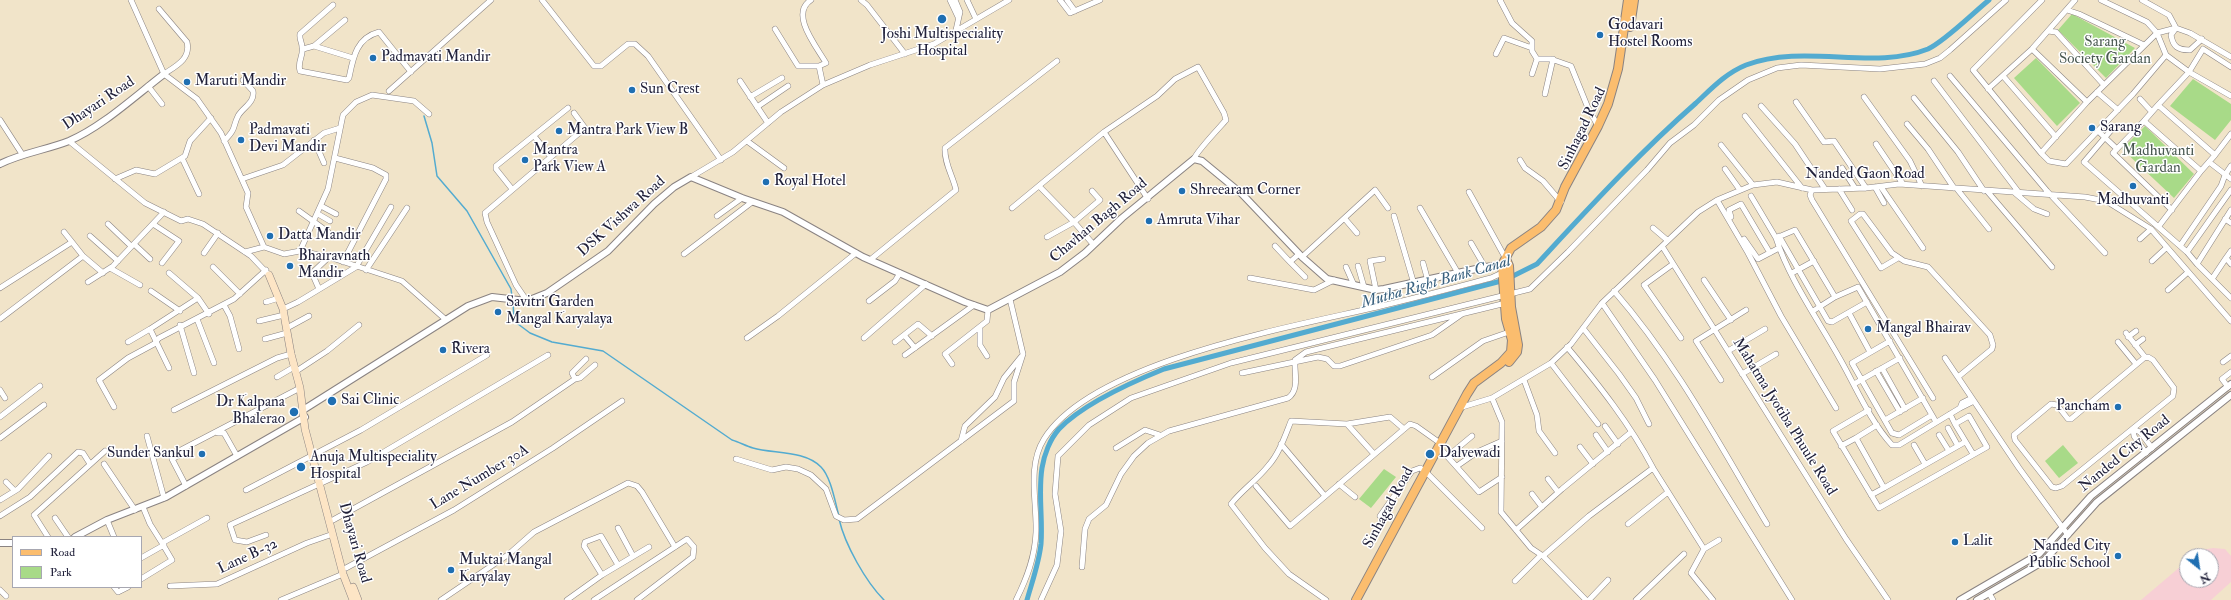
<!DOCTYPE html>
<style>
body{margin:0}
#map{position:relative;width:2231px;height:600px;overflow:hidden;background:#f1e4c9;font-family:"IM FELL Double Pica",serif}
canvas{display:block}
.legend{position:absolute;left:12px;top:536px;width:130px;height:52px;box-sizing:border-box;background:#fff;border:1px solid #a7a7b1;margin:0;padding:5px 7px;list-style:none;font-size:12px;color:#22223b}
.legend li{display:flex;align-items:center;gap:8px;height:20px}
.legend b{width:20px;border:1px solid #a7a7b1}
.north{position:absolute;left:2179px;top:548px;width:40px;height:40px;box-sizing:border-box;background:#fff;border:1px solid #a7a7b1;border-radius:50%;rotate:150deg;font-size:11px;font-weight:700;line-height:16px;text-align:center;color:#22223b}
.north::after{content:'';display:block;margin:auto;width:14px;height:18px;background:#1f6fb2;clip-path:polygon(50% 0,100% 100%,50% 72%,0 100%)}
</style>
<div id="map">
<canvas width="2231" height="600"></canvas>
<ul class="legend">
<li><b style="height:5px;background:#fbbd6e"></b>Road</li>
<li><b style="height:11px;background:#a8da88"></b>Park</li>
</ul>
<div class="north">N</div>
</div>
<script>
const ctx = document.querySelector('canvas').getContext('2d');
ctx.lineJoin = 'round';
function fillPath(path, color) {
  ctx.fillStyle = color;
  ctx.fill(path, 'evenodd');
}
function trace(path, color, width, dash) {
  ctx.strokeStyle = color;
  ctx.lineWidth = width;
  ctx.lineCap = dash ? 'butt' : 'round';
  ctx.setLineDash(dash || []);
  ctx.stroke(path);
}
function label(font, color, halo, rows, align = 'center') {
  ctx.font = font + ' "IM FELL Double Pica",serif';
  ctx.lineWidth = 3;
  ctx.setLineDash([]);
  ctx.textBaseline = 'middle';
  ctx.strokeStyle = halo;
  ctx.fillStyle = color;
  for (const [text, x, y, turn = 0] of rows) {
    ctx.save();
    ctx.translate(x, y);
    ctx.rotate((+turn || 0) * Math.PI / 180);
    ctx.textAlign = isNaN(turn) ? turn : align;
    if (halo) ctx.strokeText(text, 0, 0);
    ctx.fillText(text, 0, 0);
    ctx.restore();
  }
}
fillPath(new Path2D(`
 M 2213,548 L 2225,549 L 2231,556 L 2231,582 L 2211,600 L 2141,600 L 2187,561 L 2187,580 L 2211,580 L 2211,556 L 2193,556 L 2201,550 Z`), '#f7cfd5');
fillPath(new Path2D(`
 M 2072,14 L 2135,48 L 2106,78 L 2058,30 Z
 M 2036,58 L 2080,103 L 2057,126 L 2014,78 Z
 M 2193,79 L 2231,104 L 2231,120 L 2215,140 L 2170,106 Z
 M 2145,126 L 2194,174 L 2174,198 L 2122,149 Z
 M 2063,445 L 2078,463 L 2059,478 L 2045,461 Z
 M 1384,469 L 1396,477 L 1371,508 L 1359,499 Z`), '#a8da88');
trace(new Path2D(`
 M 424,116 L 432,143 L 437,176 L 467,211 L 511,289 L 512,297
 M 513,301 L 514,321 L 530,333 L 552,342 L 603,351 L 732,440 C 739,442 746,446 753,448 C 773,454 804,450 821,467 C 831,477 835,502 839,516
 M 839,519 C 845,545 866,582 884,600`), '#53abd0', 1.5);
trace(new Path2D(`
 M 1027,600 C 1032,582 1039,563 1041,544 C 1043,519 1038,493 1042,468 C 1044,455 1050,439 1059,429 C 1083,404 1132,382 1164,369 L 1505,280 L 1537,264 C 1588,209 1639,153 1696,103 C 1711,89 1726,73 1746,65 C 1805,43 1873,71 1928,49 C 1945,41 1973,13 1989,0`), '#53abd0', 5);
const minor = new Path2D(`
 M 131,0 L 164,74 L 197,99 L 221,133 L 248,193 L 246,207 L 264,247 L 284,254 L 300,251 L 329,257 L 402,281 L 445,319
 M 542,0 L 594,66 L 601,66 L 628,44 L 635,44 L 648,56 L 721,160
 M 811,0 C 789,14 817,47 826,63 L 819,66 L 823,85
 M 861,0 L 867,5 L 905,54
 M 950,0 L 958,17
 M 955,0 L 960,12 L 956,30
 M 967,0 L 976,19
 M 1060,0 L 1070,13 L 1100,0
 M 1067,0 L 1075,11
 M 1500,0 L 1512,23 L 1532,41 L 1532,51 L 1537,59 L 1551,59 L 1571,66 L 1588,108 L 1598,126
 M 2101,0 L 2147,22 L 2157,33 L 2166,55 L 2189,72 L 2203,49 L 2231,67
 M 2142,0 L 2169,15 L 2176,28
 M 333,5 L 300,34 C 299,39 302,42 302,47 C 304,56 297,61 300,71 L 347,80 L 349,78 C 353,58 356,38 379,32 L 411,72
 M 159,9 L 187,42 C 191,59 176,66 164,74
 M 2067,10 L 2079,14 L 2144,45
 M 345,20 L 314,46 L 353,58
 M 2176,28 L 2171,35 C 2173,47 2178,50 2190,50 L 2202,39
 M 775,29 L 798,66 L 819,66
 M 2048,31 L 2056,32 L 2104,85
 M 303,49 L 314,46
 M 2032,49 L 2087,102
 M 1496,54 L 1504,38 L 1532,48
 M 2166,55 L 2133,94 L 2066,164 L 2049,161 L 2041,153 L 2087,102 L 2157,33 L 2176,28 L 2190,33 L 2231,57
 M 1532,74 L 1537,59
 M 1950,76 L 2047,191 L 2105,253
 M 2003,76 L 2056,137
 M 740,81 L 768,123
 M 1934,81 L 2020,194
 M 148,86 L 162,104
 M 1988,89 L 2032,49 L 2075,0
 M 389,91 L 491,0
 M 2097,92 L 2118,110
 M 1545,94 L 1553,59
 M 750,97 L 782,78
 M 1864,97 L 1910,161 L 1922,186
 M 1914,98 L 1958,152 L 1984,191
 M 2140,99 L 2152,112
 M 1796,102 L 1824,142 L 1834,141 L 1866,188
 M 2158,105 L 2215,155 L 2201,171 L 2144,121 Z
 M 2158,105 L 2189,72 L 2231,96
 M 1761,106 L 1795,144 L 1825,189
 M 757,107 L 788,86
 M 1745,116 L 1802,188
 M 0,120 L 22,154
 M 2144,121 L 2113,153 L 2172,210
 M 1907,124 L 1928,149 L 1954,188
 M 2113,128 L 2084,162 L 2187,252 L 2197,264
 M 2098,131 L 2117,149
 M 534,136 L 551,157
 M 314,140 L 324,163
 M 69,141 L 145,203 L 181,221 L 188,219 L 203,224 L 251,256 L 269,275
 M 224,141 C 237,128 232,128 238,116 C 243,107 255,103 253,91 L 243,80
 M 747,141 L 784,168
 M 1876,144 L 1903,184
 M 1721,145 L 1753,185
 M 2041,153 L 1973,70 L 2042,0
 M 2215,155 L 2231,134
 M 182,158 L 199,194
 M 335,158 L 373,168 L 386,175 L 386,179 L 343,262
 M 1520,160 L 1525,168 L 1543,181 L 1561,202
 M 2209,162 L 2231,179
 M 1842,168 L 1855,188
 M 1725,169 L 1740,190
 M 691,177 L 733,152 L 781,112 L 823,85 L 870,65 L 934,44 L 1009,0
 M 115,179 L 136,170 L 155,174 L 185,156 L 190,141 L 211,118
 M 242,179 L 283,165 L 324,133 L 340,128
 M 1039,186 L 1074,222 L 1047,237
 M 1875,187 L 1884,203
 M 1881,187 L 1923,248
 M 512,189 L 496,169 L 496,166 L 568,108
 M 1839,189 L 1852,210
 M 1957,189 L 1989,229
 M 1812,190 L 1810,195 L 1812,200 L 1933,398
 M 1092,191 L 1100,200 L 1074,222 L 1093,244
 M 1987,191 L 2052,267
 M 1469,192 L 1506,259
 M 2015,193 L 2034,209 L 2047,214
 M 1751,196 L 1776,238
 M 1148,199 L 1104,132 L 1157,96 L 1175,79 L 1198,67 L 1224,113 L 1226,120 C 1220,127 1195,153 1194,159
 M 1717,200 L 1748,253 L 1781,316 L 1836,408
 M 321,206 L 336,214
 M 1012,208 L 1104,132
 M 1420,208 L 1458,273
 M 2231,210 L 2197,264 L 2231,298
 M 299,211 L 328,232
 M 318,214 L 330,221
 M 717,216 L 742,198
 M 1394,216 L 1414,284
 M 1731,217 L 1729,210 L 1741,204 L 1770,253
 M 1345,219 L 1357,233
 M 2225,219 L 2231,223
 M 108,224 L 131,246
 M 153,224 L 179,241 L 162,263
 M 2159,226 L 2201,171
 M 1653,228 L 1667,240
 M 64,232 L 72,242
 M 90,236 L 118,261
 M 1779,236 L 1828,321 L 1832,322 L 1867,302
 M 1744,239 L 1758,259 L 1779,248
 M 2140,239 L 2151,229
 M 1471,243 L 1485,267
 M 134,244 L 150,259
 M 1275,246 L 1290,262 L 1299,254
 M 1662,246 L 1846,539 L 1888,600
 M 2180,246 L 2221,186 L 2225,175 L 2231,166
 M 300,251 L 328,189 L 343,115 L 356,102 L 372,95 L 414,101 L 429,114
 M 2231,251 L 2226,258 L 2231,264
 M 245,252 L 264,247
 M 2187,252 L 2231,190
 M 204,253 L 218,233
 M 684,254 L 752,202
 M 83,256 L 103,273
 M 1302,257 L 1375,190 L 1388,208
 M 1898,258 L 1881,268 L 1851,221 L 1860,214 L 1863,214 L 1892,253 L 1904,261 L 1928,267 L 1990,335 L 1993,345 L 1992,349 L 1958,377
 M 870,260 L 956,190 C 953,176 944,163 945,148 L 1057,61
 M 2152,261 L 2166,248
 M 1290,262 L 1305,277
 M 1423,263 L 1428,281
 M 1673,264 L 1644,285 L 1681,338
 M 1358,266 L 1364,287
 M 213,267 L 240,294
 M 1346,267 L 1354,285
 M 110,268 L 140,285
 M 366,270 L 407,208
 M 1792,273 L 1814,261
 M 1250,278 L 1314,290 L 1334,280
 M 2212,279 L 2226,258
 M 1704,280 L 1731,320
 M 88,282 L 113,266 L 164,212
 M 0,288 L 72,242 L 83,256 L 0,319
 M 319,289 L 312,273 L 329,257
 M 1376,290 L 1370,261 L 1383,259
 M 2168,290 L 2187,273
 M 151,291 L 180,311
 M 1614,291 C 1676,362 1719,444 1767,524
 M 198,298 L 209,314
 M 527,301 L 516,285 L 487,222 L 485,213 L 585,128 L 574,113
 M 869,301 L 895,281 L 900,273
 M 266,302 L 279,298
 M 1602,303 L 1655,380 L 1792,600
 M 224,305 L 230,316 L 239,349
 M 283,309 L 298,302 L 356,267 L 391,207
 M 1813,311 L 1835,297
 M 1849,313 L 1870,352
 M 197,319 L 214,363
 M 259,321 L 284,315
 M 180,325 L 194,373
 M 287,328 L 309,316
 M 1583,328 L 1619,374 L 1636,398 L 1649,424
 M 980,329 L 980,345 L 987,356
 M 2126,333 L 2145,357
 M 904,335 L 915,348
 M 2128,337 L 2136,331
 M 747,338 L 778,316 L 856,253
 M 864,338 L 926,284
 M 265,339 L 287,333
 M 1890,341 L 1852,363 L 1892,433 L 1899,435 L 1932,415
 M 128,342 L 150,329
 M 895,342 L 918,324 L 932,336
 M 2118,342 L 2136,364
 M 2135,345 L 2143,339
 M 1728,351 L 1765,329
 M 905,355 L 974,305
 M 2148,357 L 2153,360 L 2174,388 L 2173,396 L 2062,486 L 2056,488 L 2052,487 L 2015,440 L 2014,435 L 2051,404 L 2057,405 L 2068,419 L 2071,419 L 2144,358 Z
 M 1945,358 L 2019,468 L 2068,535
 M 2223,362 L 2231,356
 M 1551,363 L 1598,424
 M 952,364 L 945,354 L 987,321 L 988,310
 M 169,368 L 150,329 L 198,298 L 169,273
 M 1882,368 L 1905,409
 M 1876,371 L 1900,412
 M 295,372 L 327,351 L 359,325
 M 1242,373 L 1318,357 L 1327,359 L 1334,366 L 1340,366 L 1432,335 L 1462,314
 M 1742,374 L 1776,354
 M 277,377 L 294,367
 M 1432,377 L 1483,341 L 1512,331
 M 575,379 L 572,373 L 586,359
 M 1524,380 L 1537,415 L 1539,431 L 1555,453
 M 1721,380 L 1696,341 L 1746,310
 M 1854,384 L 1900,358
 M 2228,387 L 2222,379 L 2231,372
 M 0,390 L 5,398
 M 1492,398 L 1502,422 L 1501,512 L 1531,548 L 1543,556 L 1586,600
 M 1972,398 L 1962,403 L 1960,408 L 1974,401
 M 114,407 L 99,380 L 128,358 L 154,344 L 159,338 L 234,299 L 266,270
 M 1459,408 L 1492,398 L 1551,363 L 1571,344 L 1602,303 L 1698,212 L 1717,200 L 1753,185 L 1777,182 L 1812,190 L 1866,188 L 1899,184 L 2085,197 L 2106,201 L 2151,229 L 2231,321
 M 174,410 L 277,358 L 291,354
 M 1869,410 L 1833,431 L 1879,508 L 1987,447 L 1969,416 L 1955,424 L 1950,414
 M 0,417 L 40,386
 M 1885,420 L 1923,398
 M 1936,422 L 1858,287 L 1835,297 L 1795,230 L 1776,238 C 1789,279 1819,321 1840,359 C 1856,387 1870,421 1892,445 L 1899,445 L 1960,408
 M 1347,424 L 1390,417 L 1404,429
 M 1955,424 L 1973,454
 M 1877,425 L 1856,438 L 1884,488 L 1965,442
 M 1605,426 L 1618,444
 M 1948,428 L 1958,446
 M 218,433 L 224,433 L 237,456
 M 1596,435 L 1608,452
 M 1939,435 L 1949,451
 M 147,436 L 164,498
 M 0,438 L 44,405
 M 961,441 L 965,426 L 995,397 L 1004,378 L 1021,357
 M 1281,444 L 1325,496
 M 1914,445 L 1925,464
 M 1438,446 L 1479,492 L 1502,477
 M 1841,446 L 1856,438
 M 1580,447 L 1593,464
 M 1116,448 L 1145,430 L 1160,435
 M 181,450 L 300,388
 M 2146,453 L 2134,436 L 2133,429 L 2140,432 L 2152,448
 M 1448,456 L 1472,436
 M 736,459 L 772,470 L 786,467 L 798,469 L 811,475 L 826,489 L 836,516 L 844,520 L 857,519 L 1014,401 L 1014,382 L 1023,354 L 1010,299
 M 104,464 L 135,510
 M 1457,466 L 1477,452 L 1502,441
 M 1653,468 L 1704,549 L 1719,540
 M 1548,479 L 1558,492
 M 6,482 L 15,491
 M 1339,484 L 1355,497
 M 186,486 L 172,459 L 187,451
 M 1256,486 L 1290,526 L 1410,424 L 1416,426 L 1440,443
 M 246,490 L 361,430 L 487,355
 M 1532,494 L 1542,507
 M 1871,495 L 1884,488
 M 0,500 L 18,489 L 49,456
 M 143,507 L 150,524 L 162,543 L 207,518
 M 0,516 L 30,497 L 78,452 L 83,453 L 90,464
 M 1380,516 L 1412,471 L 1420,468 L 1425,471 L 1482,528
 M 55,518 L 68,537
 M 107,520 L 114,537
 M 333,520 L 512,422 L 575,379 L 580,378 L 595,365
 M 1628,524 L 1668,492
 M 618,528 L 633,556
 M 1516,530 L 1562,489 L 1630,433
 M 266,535 L 247,542 L 235,540 L 230,525 L 367,462 L 548,355
 M 48,537 L 34,515 L 105,451
 M 1704,549 L 1691,573 L 1713,600
 M 1543,556 L 1589,516 L 1653,468 C 1630,424 1599,385 1567,347
 M 141,558 L 164,545
 M 1082,567 L 1085,529 L 1089,519 L 1106,505 L 1121,474 L 1134,456 L 1148,443 L 1169,431 L 1288,398 C 1300,390 1294,372 1295,360 L 1306,352 L 1506,303
 M 346,568 L 454,510 L 553,448 L 622,401
 M 602,575 L 584,546 L 585,542 L 601,536 L 618,565
 M 141,579 L 172,560 L 162,543
 M 1515,581 L 1541,555
 M 170,586 L 217,584 L 307,543 L 333,534
 M 114,587 L 118,592 L 128,587
 M 0,590 L 6,596
 M 1989,593 L 1993,600
 M 281,600 L 343,574
 M 441,600 L 509,554 L 534,532 L 628,483 L 637,486 L 642,492 L 675,547
 M 567,600 L 602,575 L 649,547
 M 594,600 L 687,539 L 694,547 L 693,557 L 637,600
 M 1016,600 C 1027,578 1035,557 1036,532 C 1037,502 1027,466 1044,439 C 1092,362 1291,327 1377,307 C 1416,298 1453,288 1491,278 L 1504,272
 M 1041,600 L 1057,565 L 1061,531 L 1055,494 L 1058,456 L 1089,425 L 1131,398 L 1231,363 L 1530,289 L 1568,252 L 1647,170 L 1670,143 L 1694,125 L 1719,100 L 1748,80 L 1777,68 L 1801,65 L 1880,69 L 1925,64 L 1940,58 L 1950,50 L 2006,0
 M 1326,600 L 1289,574 L 1265,548 L 1231,504 C 1242,490 1257,480 1268,466 C 1279,454 1285,436 1291,421 L 1347,424 L 1374,454
 M 1589,600 L 1608,580
 M 1636,600 L 1684,554`);
const tertiary = new Path2D(`
 M 0,164 C 22,153 46,150 69,141 C 102,127 135,96 164,74
 M 303,410 L 468,306 L 492,297 L 527,301 L 547,293 L 608,251 L 654,204 L 674,187 L 691,177 L 742,198 L 783,212 L 863,257 L 965,302 L 988,310 L 1060,272 L 1085,253 L 1122,218 L 1194,159 L 1202,161 L 1242,194 L 1302,257 L 1327,279 L 1376,290 L 1384,289 L 1485,267 L 1502,265
 M 75,537 L 107,520 L 166,497 L 305,417
 M 0,543 L 13,543
 M 1960,600 L 2039,554 L 2091,496 L 2231,384
 M 1977,600 L 2044,561 L 2097,502 L 2231,395`);
const secondary = new Path2D(`
 M 269,275 L 283,309 L 291,354 L 300,388 L 305,429 L 343,574 L 353,600
 M 353,587 L 358,600`);
const primary = new Path2D(`
 M 1630,27 L 1634,0
 M 1506,259 L 1509,266 L 1511,307 L 1518,345 L 1517,352 L 1509,362
 M 1356,600 L 1467,394 L 1474,383 L 1501,363 L 1511,352 L 1512,340 L 1506,319 L 1502,265 L 1511,248 L 1541,227 L 1556,210 L 1565,187 L 1598,126 L 1608,104 L 1618,69 L 1628,0`);
trace(minor, '#8a8382', 6);
trace(tertiary, '#8a8382', 8);
trace(secondary, '#8a8382', 8);
trace(primary, '#8a8382', 10);
trace(minor, '#fff', 5);
trace(tertiary, '#fff', 6);
trace(secondary, '#fde5c5', 7);
trace(primary, '#fbbd6e', 8);
for (const [x, y, r, color] of [
 [942,19,5,"#1f6fb2"],
 [1600,35,4,"#1f6fb2"],
 [373,58,4,"#1f6fb2"],
 [187,82,4,"#1f6fb2"],
 [632,90,4,"#1f6fb2"],
 [2092,128,4,"#1f6fb2"],
 [559,131,4,"#1f6fb2"],
 [241,140,4,"#1f6fb2"],
 [525,160,4,"#1f6fb2"],
 [766,182,4,"#1f6fb2"],
 [2133,186,4,"#1f6fb2"],
 [1182,191,4,"#1f6fb2"],
 [1149,221,4,"#1f6fb2"],
 [270,236,4,"#1f6fb2"],
 [290,266,4,"#1f6fb2"],
 [498,312,4,"#1f6fb2"],
 [1868,329,4,"#1f6fb2"],
 [443,350,4,"#1f6fb2"],
 [332,401,5,"#1f6fb2"],
 [2118,407,4,"#1f6fb2"],
 [294,412,5,"#1f6fb2"],
 [202,454,4,"#1f6fb2"],
 [1430,454,5,"#1f6fb2"],
 [301,467,5,"#1f6fb2"],
 [1955,542,4,"#1f6fb2"],
 [2118,556,4,"#1f6fb2"],
 [451,570,4,"#1f6fb2"]
]) {
  const dot = new Path2D();
  dot.arc(x, y, r, 0, 2 * Math.PI);
  ctx.fillStyle = color;
  ctx.fill(dot);
  trace(dot, '#fff', 1.5);
}
label('15px', '#22223b', '#fff', [
 ["Godavari",1608,26],
 ["Hostel Rooms",1608,43],
 ["Joshi Multispeciality",942,35,"center"],
 ["Hospital",942,52,"center"],
 ["Padmavati Mandir",381,58],
 ["Maruti Mandir",195,82],
 ["Sun Crest",640,90],
 ["Sarang",2100,128],
 ["Padmavati",249,131],
 ["Devi Mandir",249,148],
 ["Mantra Park View B",567,131],
 ["Mantra",533,151],
 ["Park View A",533,168],
 ["Royal Hotel",774,182],
 ["Shreearam Corner",1190,191],
 ["Madhuvanti",2133,201,"center"],
 ["Amruta Vihar",1157,221],
 ["Datta Mandir",278,236],
 ["Bhairavnath",298,257],
 ["Mandir",298,274],
 ["Savitri Garden",506,303],
 ["Mangal Karyalaya",506,320],
 ["Mangal Bhairav",1876,329],
 ["Rivera",451,350],
 ["Sai Clinic",341,401],
 ["Dr Kalpana",285,403,"right"],
 ["Bhalerao",285,420,"right"],
 ["Pancham",2110,407,"right"],
 ["Sunder Sankul",194,454,"right"],
 ["Dalvewadi",1439,454],
 ["Anuja Multispeciality",310,458],
 ["Hospital",310,475],
 ["Lalit",1963,542],
 ["Nanded City",2110,547,"right"],
 ["Public School",2110,564,"right"],
 ["Muktai Mangal",459,561],
 ["Karyalay",459,578]
], 'left');
label('15px', '#4a5952', '#fff', [
 ["Sarang",2105,43],
 ["Society Gardan",2105,60],
 ["Madhuvanti",2158,152],
 ["Gardan",2158,169]
]);
label('15px', '#22223b', '#fff', [
 ["Dhayari Road",99,104,-34],
 ["Sinhagad Road",1583,129,-64],
 ["Nanded Gaon Road",1865,175],
 ["DSK Vishwa Road",622,217,-42],
 ["Chavhan Bagh Road",1099,221,-40],
 ["Mahatma Jyotiba Phuule Road",1784,417,58],
 ["Nanded City Road",2125,454,-39],
 ["Lane Number 30A",480,478,-31],
 ["Sinhagad Road",1389,508,-62],
 ["Dhayari Road",354,543,74],
 ["Lane B-32",248,557,-25]
]);
label('italic 16px', '#38607e', '#fff', [
 ["Mutha Right Bank Canal",1436,283,-16]
]);
</script>
